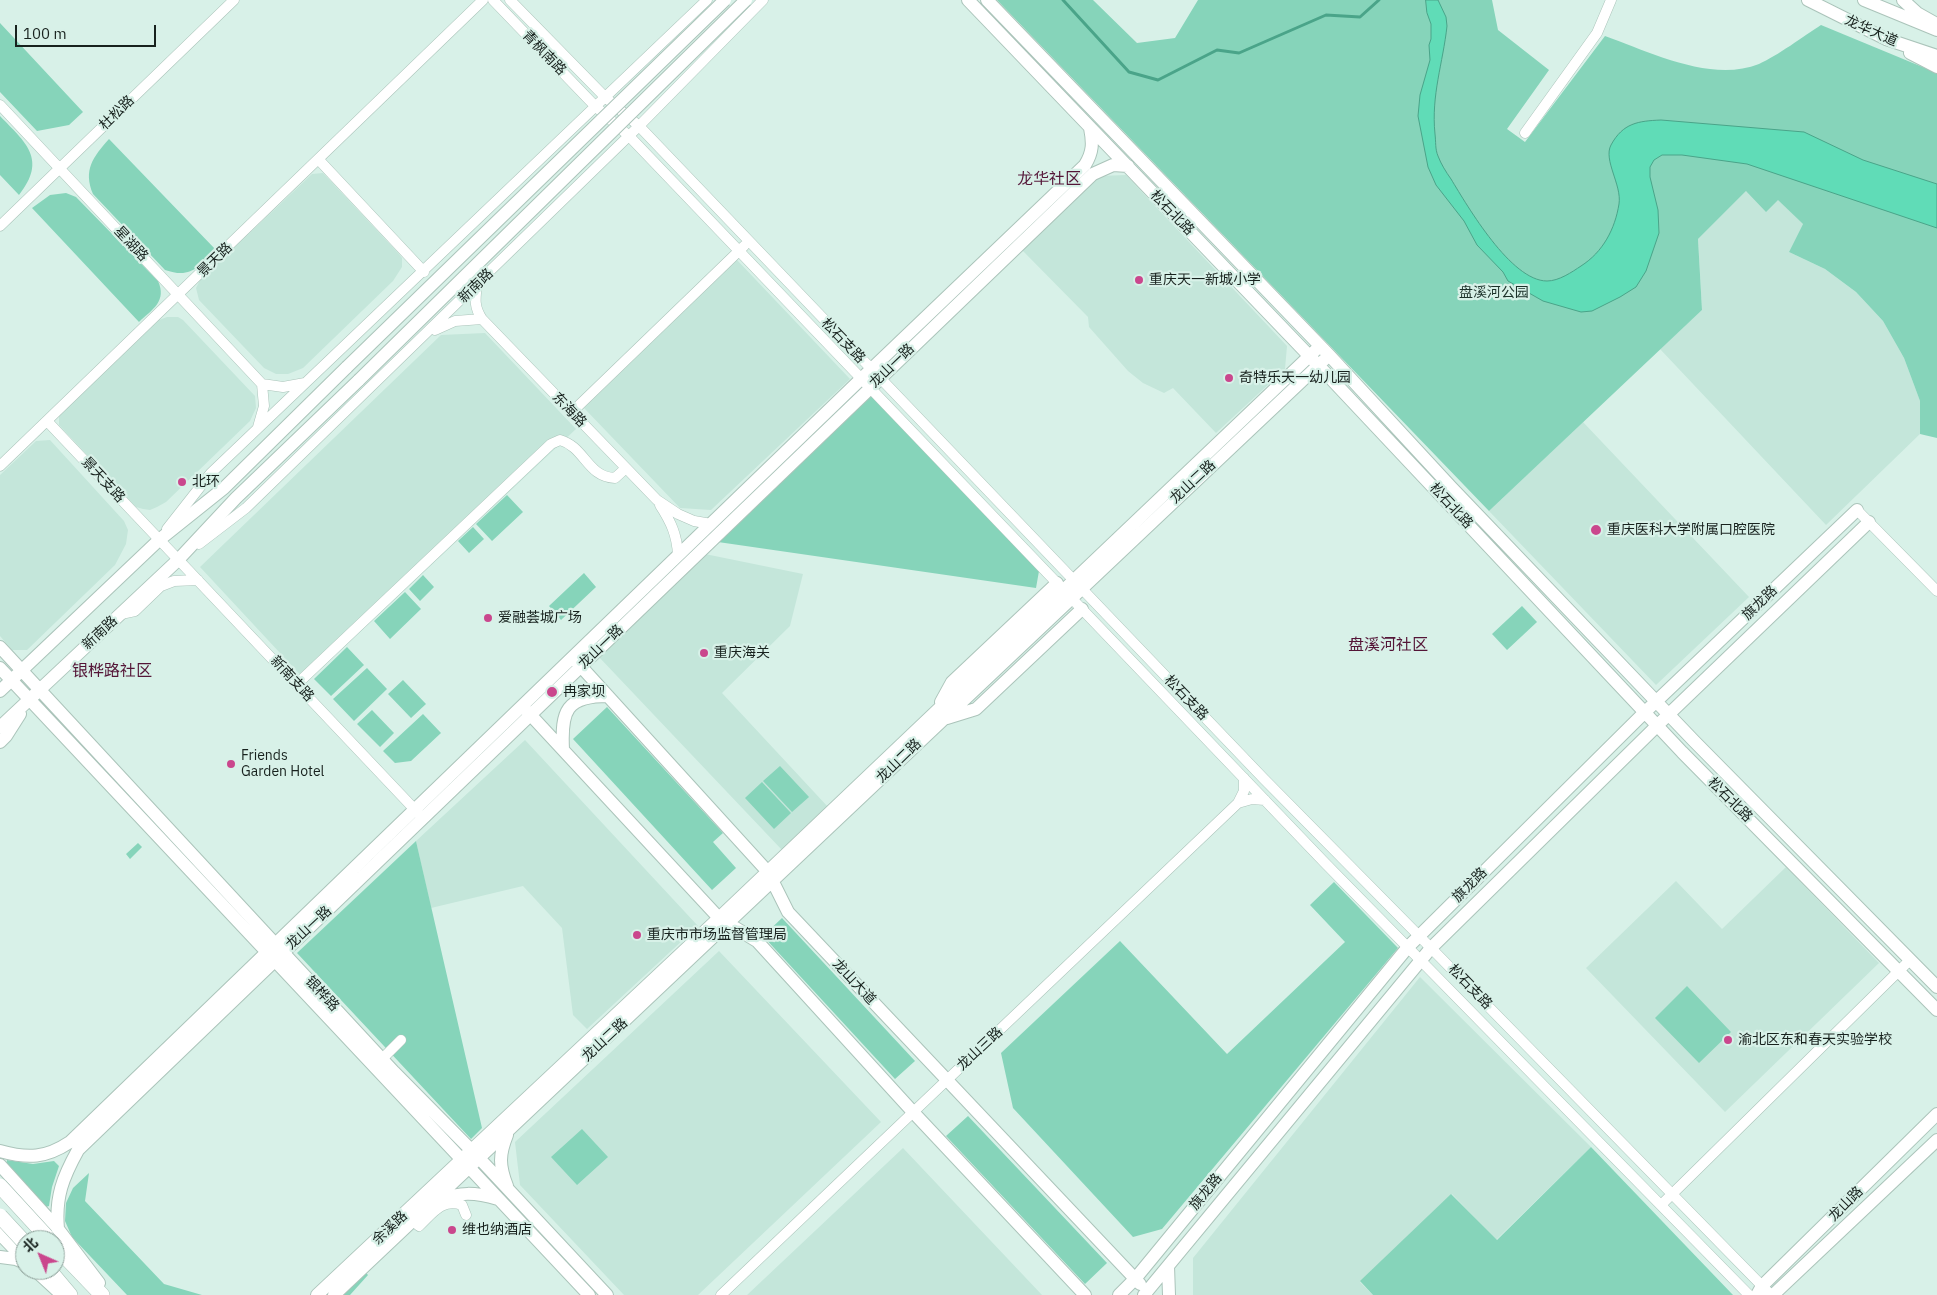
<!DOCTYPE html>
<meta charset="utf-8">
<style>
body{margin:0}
#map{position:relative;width:1937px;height:1295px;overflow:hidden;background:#d8f1e8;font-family:"IBM Plex Sans","Noto Sans SC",sans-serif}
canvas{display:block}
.north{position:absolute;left:15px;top:1230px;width:50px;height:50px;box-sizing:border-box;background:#d8f1e8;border:1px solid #8b9e97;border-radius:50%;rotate:316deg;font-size:14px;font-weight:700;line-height:20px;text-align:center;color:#18221e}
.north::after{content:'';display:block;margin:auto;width:18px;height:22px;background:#ca478d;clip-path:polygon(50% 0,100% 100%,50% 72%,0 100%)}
.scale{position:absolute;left:15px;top:25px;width:141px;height:22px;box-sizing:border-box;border:2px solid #18221e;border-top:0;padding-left:6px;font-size:15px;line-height:18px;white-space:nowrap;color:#18221e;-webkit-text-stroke:4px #d8f1e8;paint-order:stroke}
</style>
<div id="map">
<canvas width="1937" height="1295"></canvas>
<div class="north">北</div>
<div class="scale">100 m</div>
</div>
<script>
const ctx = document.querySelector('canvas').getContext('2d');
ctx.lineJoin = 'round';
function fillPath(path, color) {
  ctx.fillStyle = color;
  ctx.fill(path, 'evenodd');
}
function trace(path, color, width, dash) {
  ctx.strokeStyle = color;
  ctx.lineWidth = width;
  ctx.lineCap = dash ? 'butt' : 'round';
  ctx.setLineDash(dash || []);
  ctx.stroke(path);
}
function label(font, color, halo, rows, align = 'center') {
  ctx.font = font + ' "IBM Plex Sans","Noto Sans SC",sans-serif';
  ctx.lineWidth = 4.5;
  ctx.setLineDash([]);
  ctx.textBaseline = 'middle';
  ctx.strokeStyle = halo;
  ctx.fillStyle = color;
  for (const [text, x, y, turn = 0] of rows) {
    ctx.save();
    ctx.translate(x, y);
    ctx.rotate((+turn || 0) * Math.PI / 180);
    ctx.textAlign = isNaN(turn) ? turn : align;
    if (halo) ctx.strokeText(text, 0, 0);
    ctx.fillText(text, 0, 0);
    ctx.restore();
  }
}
fillPath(new Path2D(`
 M 323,173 L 399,254 L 402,258 L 402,267 L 393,281 L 303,368 L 288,374 L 276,374 L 264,368 L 199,300 L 196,288 L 200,280 L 312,174 Z
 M 1126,175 L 1287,346 L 1285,369 L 1216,433 L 1173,388 L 1164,393 L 1143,383 L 1128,371 L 1089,327 L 1088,317 L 1022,250 L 1099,176 Z
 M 1746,191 L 1778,199 L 1803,224 L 1789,252 L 1825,269 L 1856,292 L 1883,321 L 1904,358 L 1920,401 L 1920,434 L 1826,525 L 1660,349 L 1702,310 L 1698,239 Z
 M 737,260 L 850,379 L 711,510 L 680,508 L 584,408 Z
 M 167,317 L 178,317 L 183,320 L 255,396 L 256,408 L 250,421 L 166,502 L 157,507 L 150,510 L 143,509 L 136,507 L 59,425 L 59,416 L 159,320 Z
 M 485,333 L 576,429 L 307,682 L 200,567 L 441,335 Z
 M 1583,422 L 1749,597 L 1656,685 L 1489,511 Z
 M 50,440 L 124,521 L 128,530 L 126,544 L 115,565 L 27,650 L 12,650 L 0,636 L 0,475 L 36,441 Z
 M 705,554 L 803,574 L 790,626 L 722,693 L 828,807 L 782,850 L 598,656 Z
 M 525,740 L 698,926 L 587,1029 L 573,1015 L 562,928 L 523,886 L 431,908 L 416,841 Z
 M 1786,867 L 1879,963 L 1725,1112 L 1586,968 L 1676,881 L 1722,929 Z
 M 719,951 L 881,1122 L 698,1295 L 624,1295 L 520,1185 L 515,1142 Z
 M 1420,977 L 1591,1147 L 1496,1240 L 1452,1194 L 1360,1282 L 1373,1295 L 1193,1295 L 1193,1258 Z
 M 903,1148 L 1042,1295 L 747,1295 Z`), '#c4e6da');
fillPath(new Path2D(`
 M 997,0 L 1093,0 L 1137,43 L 1175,38 L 1198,0 L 1492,0 L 1498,30 L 1549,70 L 1507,129 L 1525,142 L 1605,36 C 1650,52 1711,83 1759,64 C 1777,56 1804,36 1821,25 L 1937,73 L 1937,438 L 1920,434 L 1920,401 L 1904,358 L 1883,321 L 1856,292 L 1825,269 L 1789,252 L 1803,224 L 1778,200 L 1766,212 L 1746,191 L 1698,239 L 1702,310 L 1489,511 Z
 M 0,23 L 83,112 L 69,125 L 37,131 L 0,92 Z
 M 0,116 C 25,142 48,159 19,195 L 0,175 Z
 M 109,139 L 216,250 C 198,267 191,279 165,270 L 93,194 C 83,170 93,157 109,139 Z
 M 66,193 L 76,197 L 158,281 C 167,301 153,309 139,322 L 32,208 L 50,195 Z
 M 871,394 L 1039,571 L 1036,588 L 718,542 Z
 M 507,495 L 523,512 L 492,541 L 476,524 Z
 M 473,527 L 484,539 L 469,553 L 458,541 Z
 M 584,573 L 596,587 L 561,620 L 549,606 Z
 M 423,575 L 434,587 L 420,601 L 409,589 Z
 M 405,592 L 421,609 L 390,639 L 374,621 Z
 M 1522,606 L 1537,622 L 1507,650 L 1492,634 Z
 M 347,647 L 364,665 L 331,696 L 314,679 Z
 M 367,668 L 387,689 L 354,721 L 333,699 Z
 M 403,680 L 426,704 L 411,718 L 388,694 Z
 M 607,707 L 723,833 L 713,842 L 736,868 L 712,890 L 573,739 Z
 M 372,710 L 394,733 L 380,747 L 357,724 Z
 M 423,714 L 441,733 L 411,761 L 395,763 L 383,751 Z
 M 780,766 L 809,797 L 792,812 L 763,781 Z
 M 762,782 L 791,813 L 774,829 L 745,798 Z
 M 416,841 L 482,1128 L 471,1139 L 297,953 Z
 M 138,843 L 142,847 L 130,859 L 126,854 Z
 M 1334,882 L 1398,948 L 1162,1229 L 1133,1237 L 1013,1108 L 1001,1053 L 1120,941 L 1227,1054 L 1345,942 L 1310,905 Z
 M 782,918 L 915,1061 L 895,1079 L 763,936 Z
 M 1687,986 L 1731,1032 L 1699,1063 L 1655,1018 Z
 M 968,1116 L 1107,1263 L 1085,1284 L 946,1136 Z
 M 582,1129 L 608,1157 L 577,1185 L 551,1157 Z
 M 1591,1147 L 1733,1295 L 1373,1295 L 1360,1281 L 1451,1194 L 1497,1240 Z
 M 7,1160 L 33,1164 L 54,1161 L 59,1166 L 52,1187 L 49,1206 L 43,1208 L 6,1166 Z
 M 89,1173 L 85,1201 L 164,1284 L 202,1295 L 127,1295 L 72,1237 L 65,1221 L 66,1203 L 73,1188 Z
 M 366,1273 L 368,1275 L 350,1295 L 343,1295 Z`), '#86d4ba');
const water = new Path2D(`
 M 1426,0 L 1438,0 L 1446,17 L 1447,26 C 1443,63 1431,95 1435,134 C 1436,142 1435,149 1438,156 C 1441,164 1446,172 1451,179 C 1468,207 1511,281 1547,281 C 1559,281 1572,272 1581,266 C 1603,252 1615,229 1619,204 C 1622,185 1603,160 1611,145 C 1623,123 1638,121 1661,120 L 1804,132 L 1863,160 L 1937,184 L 1937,228 L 1747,164 L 1682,155 L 1662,155 L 1654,160 L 1650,167 L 1650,177 L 1658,210 L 1659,233 L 1646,271 L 1636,287 L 1620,297 L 1592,311 L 1581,312 L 1543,301 L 1508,281 L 1503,272 L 1477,245 L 1464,221 L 1436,185 L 1428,167 L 1418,116 L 1420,95 L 1430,60 L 1429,45 L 1431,39 L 1431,24 L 1427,13 Z`);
fillPath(water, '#60dcb7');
trace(water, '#4aa489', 1);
trace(new Path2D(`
 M 1063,0 L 1129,72 L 1158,80 L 1217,50 L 1239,53 L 1326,15 L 1360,17 L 1379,0`), '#4aa489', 3);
const minor = new Path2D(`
 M 493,0 L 595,106 L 629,136 L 1325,863 L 1749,1295
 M 510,0 L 605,97 L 639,126 L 1264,779 L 1431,948 L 1771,1295
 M 0,105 L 262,384
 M 1525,133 L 1597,33 L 1611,0
 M 319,160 L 424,272
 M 0,226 L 234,0
 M 477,285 C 475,299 474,307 482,319 L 657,500 L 678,514 L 694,521 L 711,524
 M 435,330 L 455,321 L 482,319
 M 262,384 L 283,387 L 305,383
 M 572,412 L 744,246
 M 47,421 L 419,814
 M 258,427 L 264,406 L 262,384
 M 0,466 L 483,0
 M 660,505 C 671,522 677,535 678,555
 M 1857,510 L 1937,591
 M 167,529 L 211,473 L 707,0
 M 199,544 L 246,508 L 639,126 L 763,0
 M 121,614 L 135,611 L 161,586 L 174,581 L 198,580
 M 297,684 L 551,444 L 560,440 C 585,447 587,477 615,478 L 626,468
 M 1238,803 L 1252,799 L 1265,800
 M 382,1059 L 401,1040
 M 1661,1205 L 1910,960
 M 413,1221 L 419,1226 C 433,1213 442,1198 462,1205 L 466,1215
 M 721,1295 L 1238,803 L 1244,791 L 1244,778`);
const major = new Path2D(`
 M 968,0 L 1318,365 L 1682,752 L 1937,1010
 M 987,0 L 1329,355 L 1451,487 L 1694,741 L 1937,987
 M 1808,0 L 1886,39 L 1937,56
 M 1864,0 L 1937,30
 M 1903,0 L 1917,13 L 1933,22
 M 1910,53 L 1937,67
 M 0,647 L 394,1072 L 479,1158 L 607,1295
 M 576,661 L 768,872 L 788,912 L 1140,1284
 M 0,668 L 589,1295
 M 0,691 L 159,540 L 224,488 L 347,367
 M 941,702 L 952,682 L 1057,583
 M 526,710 L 719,918 L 757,941 L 913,1112 L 1085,1295
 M 947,718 L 976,709 L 1082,609
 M 0,727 L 178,560 L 236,498 L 359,380
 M 0,742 L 6,736 L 20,714
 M 563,749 C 561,711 566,696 608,696
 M 507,1135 C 499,1155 499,1165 507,1186
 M 0,1151 C 28,1159 46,1158 70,1142 L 861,379 L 1085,165 C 1093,152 1093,143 1090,128
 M 0,1165 L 58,1229 L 99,1283
 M 437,1200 C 461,1192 474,1192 498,1199
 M 58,1229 C 55,1197 63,1177 78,1150 L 1093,174 L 1113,165 L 1128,166
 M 0,1234 L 25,1260
 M 0,1257 L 16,1259 L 25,1263
 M 1168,1266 L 1169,1295
 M 35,1270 L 62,1295
 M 317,1295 L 719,918 L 1320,346
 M 334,1295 L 1324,360
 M 1119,1295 L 1135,1279 L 1408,947 L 1644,713 L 1857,510
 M 1144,1295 L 1431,948 L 1669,714 L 1869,522
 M 1757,1295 L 1762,1286 L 1937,1114
 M 1773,1295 L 1937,1140`);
const highway = new Path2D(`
 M 55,1246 L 102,1295
 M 49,1270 L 70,1295`);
trace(minor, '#abc4ba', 11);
trace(major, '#abc4ba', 14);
trace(highway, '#abc4ba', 16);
trace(minor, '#fff', 10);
trace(major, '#fff', 12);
trace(highway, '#fff', 15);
const majorBridge = new Path2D(`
 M 347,367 L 725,0
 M 359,380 L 746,0`);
const highwayBridge = new Path2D(`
 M 0,1186 L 46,1236
 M 0,1216 L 25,1243`);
trace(majorBridge, '#abc4ba', 14, []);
trace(highwayBridge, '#abc4ba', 16, []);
trace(majorBridge, '#fff', 12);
trace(highwayBridge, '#fff', 15);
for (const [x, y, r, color] of [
 [1139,280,5,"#ca478d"],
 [1229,378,5,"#ca478d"],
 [182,482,5,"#ca478d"],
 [1596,530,6,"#ca478d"],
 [488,618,5,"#ca478d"],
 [704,653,5,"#ca478d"],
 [552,692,6,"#ca478d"],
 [231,764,5,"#ca478d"],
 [637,935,5,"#ca478d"],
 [1728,1040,5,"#ca478d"],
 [452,1230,5,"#ca478d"]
]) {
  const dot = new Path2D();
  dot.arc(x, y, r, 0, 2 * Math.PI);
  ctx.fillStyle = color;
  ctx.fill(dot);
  trace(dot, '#d8f1e8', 2);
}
label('14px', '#18221e', '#d8f1e8', [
 ["龙华大道",1871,31,24],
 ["青枫南路",544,53,46],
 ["杜松路",117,113,-44],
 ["松石北路",1172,213,46],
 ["星湖路",131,244,47],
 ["景天路",215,260,-44],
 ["新南路",476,286,-44],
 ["松石支路",843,341,46],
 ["龙山一路",892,366,-44],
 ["东海路",569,410,46],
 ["景天支路",103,480,47],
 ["龙山二路",1193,482,-43],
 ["松石北路",1451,506,47],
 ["旗龙路",1760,603,-44],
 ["新南路",100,633,-43],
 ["龙山一路",601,647,-44],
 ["新南支路",292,679,47],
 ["松石支路",1186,698,46],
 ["龙山二路",899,761,-44],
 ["松石北路",1730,800,45],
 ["旗龙路",1470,885,-45],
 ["龙山一路",309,928,-43],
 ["龙山大道",854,982,47],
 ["松石支路",1470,987,46],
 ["银桦路",322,994,47],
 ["龙山二路",605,1040,-43],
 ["龙山三路",980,1049,-43],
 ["旗龙路",1206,1192,-51],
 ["龙山路",1846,1204,-45],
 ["余溪路",390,1228,-43]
]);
label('14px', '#18221e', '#d8f1e8', [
 ["重庆天一新城小学",1149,280],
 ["奇特乐天一幼儿园",1239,378],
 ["北环",192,482],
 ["重庆医科大学附属口腔医院",1607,530],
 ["爱融荟城广场",498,618],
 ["重庆海关",714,653],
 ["冉家坝",563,692],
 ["Friends",241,756],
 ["Garden Hotel",241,772],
 ["重庆市市场监督管理局",647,935],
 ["渝北区东和春天实验学校",1738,1040],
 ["维也纳酒店",462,1230]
], 'left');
label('14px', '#1c322a', '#d8f1e8', [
 ["盘溪河公园",1494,293]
]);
label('16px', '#541537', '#d8f1e8', [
 ["龙华社区",1049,179],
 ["盘溪河社区",1388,645],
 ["银桦路社区",112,671]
]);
</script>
